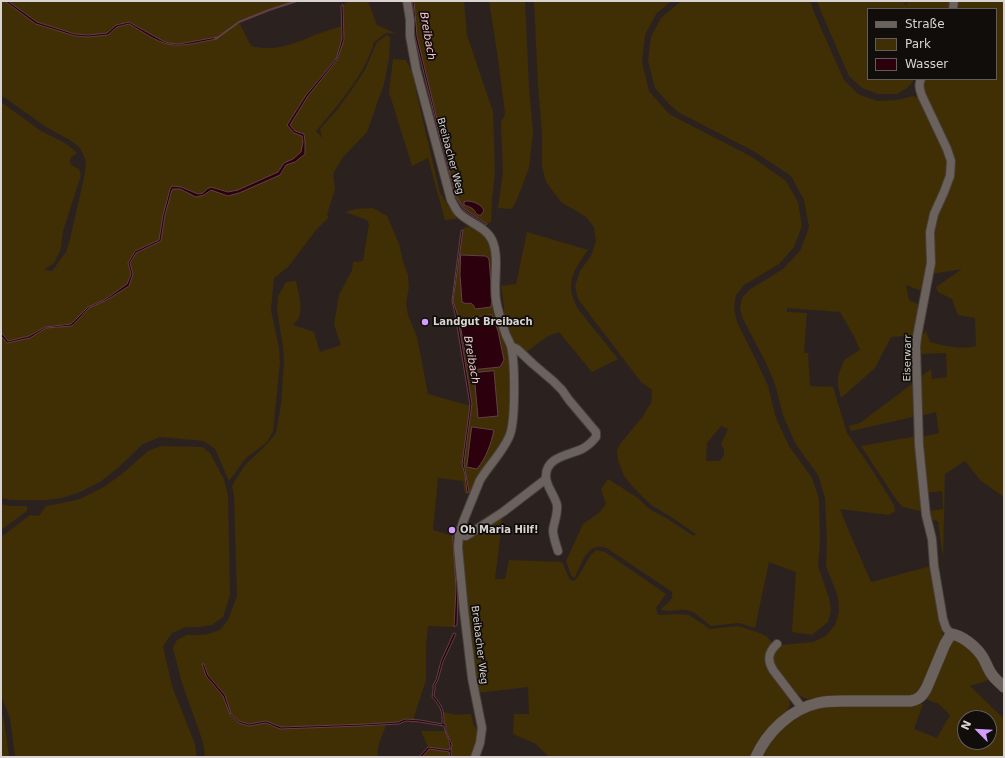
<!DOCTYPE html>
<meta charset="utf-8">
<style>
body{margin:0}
#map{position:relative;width:1005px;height:758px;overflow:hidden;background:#2b221f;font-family:"DejaVu Sans",sans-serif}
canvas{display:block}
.frame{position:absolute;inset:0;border:2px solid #d9d4d1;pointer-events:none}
.legend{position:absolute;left:867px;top:8px;width:130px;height:72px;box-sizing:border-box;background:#100d0b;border:1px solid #605d5a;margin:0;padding:5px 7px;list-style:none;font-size:12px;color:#d9d4d1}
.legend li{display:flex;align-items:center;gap:8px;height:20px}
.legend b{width:20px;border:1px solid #605d5a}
.north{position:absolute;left:957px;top:710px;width:40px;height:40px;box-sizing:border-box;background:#100d0b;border:1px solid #605d5a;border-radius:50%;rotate:294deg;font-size:11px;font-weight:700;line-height:16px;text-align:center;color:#d9d4d1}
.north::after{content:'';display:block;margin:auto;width:14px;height:18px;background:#d49cfc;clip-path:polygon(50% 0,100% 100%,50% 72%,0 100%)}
</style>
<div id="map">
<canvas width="1005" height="758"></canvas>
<div class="frame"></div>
<ul class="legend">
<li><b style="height:5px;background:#6b615d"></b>Straße</li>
<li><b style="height:11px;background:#402e04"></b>Park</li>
<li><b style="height:11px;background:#2d000d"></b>Wasser</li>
</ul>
<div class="north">N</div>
</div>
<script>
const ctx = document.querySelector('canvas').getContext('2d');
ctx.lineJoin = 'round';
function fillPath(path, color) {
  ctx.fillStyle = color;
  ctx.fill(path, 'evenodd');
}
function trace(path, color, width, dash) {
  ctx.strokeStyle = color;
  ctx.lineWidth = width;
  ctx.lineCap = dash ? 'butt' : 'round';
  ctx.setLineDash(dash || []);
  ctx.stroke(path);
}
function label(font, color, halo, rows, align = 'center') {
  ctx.font = font + ' "DejaVu Sans",sans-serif';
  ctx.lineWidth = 3.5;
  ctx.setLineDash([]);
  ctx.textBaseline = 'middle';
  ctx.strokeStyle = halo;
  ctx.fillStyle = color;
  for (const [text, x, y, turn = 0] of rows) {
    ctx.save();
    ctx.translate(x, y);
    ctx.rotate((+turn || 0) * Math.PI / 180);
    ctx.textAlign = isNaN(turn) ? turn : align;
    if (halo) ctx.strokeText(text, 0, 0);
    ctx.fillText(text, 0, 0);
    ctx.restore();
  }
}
fillPath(new Path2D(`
 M 1,1 L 5,1 L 36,24 L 75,36 L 88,37 L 108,35 L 117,27 L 129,24 L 162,42 L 179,46 L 217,39 L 217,38 L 206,39 L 179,44 L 169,43 L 163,41 L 129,22 L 116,25 L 108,33 L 88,35 L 75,34 L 37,22 L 8,1 L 297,1 L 269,10 L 239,22 L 251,46 C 266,50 283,48 297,42 C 302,41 307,38 312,36 C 322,32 332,29 342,26 L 342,40 L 336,59 L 306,95 L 287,125 L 294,133 L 302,136 L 303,142 L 301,152 L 293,159 L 284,163 L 278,172 L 238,190 L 228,192 L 217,188 L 207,189 C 195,200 191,187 180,187 C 177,187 173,188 170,189 L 163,215 L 159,240 L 135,251 L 128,263 L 131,274 L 127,284 L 104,300 L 88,307 L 71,324 L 45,327 L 29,336 L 8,341 L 1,332 L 1,102 L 41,131 L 65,143 L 76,152 L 76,154 L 71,157 L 70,161 L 71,165 L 79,169 L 81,175 L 63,231 L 61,249 L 54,263 L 44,270 L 52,271 L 66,252 L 70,239 L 85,173 L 86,161 L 80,148 L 70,140 L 46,127 L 1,95 Z
 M 349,1 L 368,1 L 377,25 L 395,33 L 386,33 L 374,42 C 366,73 337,107 316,131 L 322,138 L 320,129 L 337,110 L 350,92 L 365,70 L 377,42 L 387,35 L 390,37 L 389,59 L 384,84 L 367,132 L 343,157 L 333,174 L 335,189 L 327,215 L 329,217 L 316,230 L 288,267 L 274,278 L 271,310 L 279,348 L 280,362 L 273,432 L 266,443 L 246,458 L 229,481 L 215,449 L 204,441 L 160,437 L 143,444 L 119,467 L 100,482 L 78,493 L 62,498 L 46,500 L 11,500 L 1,498 L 1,336 L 8,343 L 30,338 L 46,328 L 72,326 L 89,308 L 105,301 L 129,286 L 133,274 L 130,263 L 136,253 L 161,241 L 165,215 L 172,190 L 173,188 L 180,189 L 196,197 L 204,195 L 211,190 L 228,196 L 280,175 L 286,165 L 295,162 L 305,154 L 305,142 L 304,134 L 295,131 L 289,125 L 308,96 L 337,60 L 344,40 L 343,5 Z
 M 414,1 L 464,1 L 467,35 L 493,112 L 495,172 L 492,200 L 491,222 L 487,224 L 465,209 L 455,194 L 417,36 Z
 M 489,1 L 525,1 L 529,87 L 533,132 L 529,168 L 518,197 L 512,209 L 498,208 L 503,173 L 501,121 L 504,117 L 505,113 L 498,58 Z
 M 534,1 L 671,1 L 656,14 L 645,35 L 642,62 L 649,91 L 669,114 L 752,157 L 786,181 L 798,202 L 802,226 L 794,247 L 779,264 L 744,285 L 736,295 L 734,309 L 737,322 L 758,364 L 768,386 L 776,418 L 789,446 L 812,478 L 819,499 L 820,543 L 818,566 L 829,598 L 831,610 L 828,622 L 812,635 L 792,632 L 796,572 L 769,562 L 755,628 L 739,623 L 711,626 C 706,622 695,612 690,611 C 680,607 669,614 661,609 C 667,604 676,598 671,591 L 635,567 L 607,548 C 587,541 582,563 575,577 L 573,577 L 571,575 L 566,561 L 583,524 L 599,513 L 606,504 L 601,489 L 608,479 L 638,498 L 649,509 L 666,518 L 694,536 L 696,534 L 668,515 L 651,505 L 633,487 L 624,476 L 618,460 L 617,451 L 620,444 L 640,420 L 644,415 L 648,407 L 651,404 L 652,390 L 641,382 L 578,299 L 575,286 L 580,271 L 591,256 L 596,241 L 594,227 L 586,217 L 561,202 L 546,182 L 542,167 L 542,132 L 538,86 ZM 721,426 L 728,429 L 721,444 L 724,449 L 724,455 L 720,461 L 706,461 L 707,443 Z
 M 681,1 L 810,1 L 816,17 L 844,80 L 858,94 L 877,101 L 898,100 L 913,96 L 921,99 L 945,150 L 948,161 L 947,173 L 922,291 L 906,285 L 909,300 L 920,305 L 914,335 L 891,337 L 875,368 L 841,398 L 838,386 L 838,376 L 844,360 L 860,350 L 855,338 L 840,312 L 787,308 L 787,312 L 807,313 L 804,353 L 808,353 L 810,386 L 833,387 L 847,433 L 871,468 L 894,505 L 895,511 L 889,515 L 840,509 L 845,522 L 871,582 L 931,566 L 943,636 L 924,687 L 918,694 L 908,697 L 849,696 L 806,699 L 794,692 L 774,666 L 771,658 L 774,651 L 781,645 L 813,642 L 826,636 L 835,625 L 839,612 L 838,597 L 826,566 L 827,542 L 825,498 L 818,475 L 795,443 L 783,415 L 775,384 L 765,361 L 743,319 L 740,309 L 742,298 L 749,290 L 783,269 L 800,251 L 809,227 L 804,200 L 791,176 L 755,152 L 678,112 L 669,104 L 655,88 L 648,61 L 651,37 L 661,18 Z
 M 817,1 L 906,1 L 904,5 L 906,5 L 908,1 L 951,1 L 950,9 L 868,9 L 868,79 L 915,79 L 907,88 L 897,94 L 878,94 L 862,88 L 849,76 L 822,14 Z
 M 957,1 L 1004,1 L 1004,497 L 981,481 L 965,461 L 945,474 L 943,558 L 938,521 L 931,520 L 929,511 L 943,509 L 942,491 L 926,493 L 921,437 L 939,433 L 936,412 L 921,416 L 920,377 L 931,369 L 932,379 L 947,377 L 946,353 L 919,354 L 918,340 L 926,331 L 930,342 C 944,346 962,350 976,346 L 975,318 L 958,315 L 952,299 L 938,292 L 936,287 L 962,269 L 932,274 L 933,231 L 936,215 L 952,174 L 924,95 L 923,79 L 996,79 L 996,9 L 955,9 Z
 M 393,59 L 406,60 L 413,74 L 417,95 L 440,193 L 457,219 L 445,220 L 428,158 L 412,166 L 389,92 Z
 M 373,208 L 387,216 L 399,244 L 403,261 L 408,275 L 409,287 L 406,303 L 408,315 L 417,337 L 428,394 L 467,405 L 470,405 L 462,464 L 465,475 L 467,493 L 465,493 L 463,481 L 438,478 L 433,530 L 453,536 L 456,589 L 454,627 L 428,626 L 426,646 L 426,680 L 414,717 L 415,720 L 405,719 L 398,722 L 366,724 L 280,727 L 266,721 L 250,724 L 239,721 L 231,714 L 225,695 L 208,675 L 204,664 L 206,676 L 223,696 L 230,715 L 239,723 L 249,726 L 266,723 L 280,729 L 386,725 C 383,736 376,745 378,757 L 205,757 L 203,742 L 182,683 L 173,648 L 177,640 L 187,635 L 205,635 L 220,630 L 228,620 L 237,596 L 234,495 L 232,486 L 245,465 L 266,445 L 276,433 L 281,404 L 284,362 L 283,347 L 277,310 L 278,296 L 286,282 L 296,281 C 298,291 302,304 300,314 C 299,318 296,322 293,325 L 314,332 L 320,352 L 341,345 L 334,324 L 339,295 L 352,270 L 353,262 L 363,261 L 369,224 L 367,220 L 345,212 L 356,209 Z
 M 472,226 L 485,235 L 490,243 L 492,252 L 493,296 L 510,354 L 510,411 L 507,435 L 472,491 L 469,492 L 464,463 L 472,404 L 457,313 L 453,301 L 463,230 L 465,227 ZM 461,256 L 486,256 L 474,305 L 470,303 ZM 492,315 L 500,367 L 471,370 Z
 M 527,232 L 588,250 C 573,271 564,284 578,309 L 618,359 L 592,372 L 559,332 L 548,336 L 525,353 L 514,342 L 510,337 L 503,319 L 504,307 L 501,286 L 516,284 Z
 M 916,381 L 917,416 L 851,431 L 849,426 L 860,423 Z
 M 917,436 L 922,508 L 919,511 L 903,507 L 898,502 L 861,446 Z
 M 161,446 L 202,447 L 210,453 L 224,479 L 228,496 L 230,595 L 223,617 L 212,625 L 199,627 L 186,627 L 172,633 L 163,646 L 172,686 L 195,744 L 197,757 L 15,757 L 10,718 L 1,696 L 1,537 L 30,515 L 39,516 L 46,506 L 63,503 L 80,499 L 104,487 L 123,473 L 148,451 Z
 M 1,504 L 10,506 L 27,506 L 27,511 L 1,530 Z
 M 503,514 L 495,579 L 505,579 L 509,560 L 562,562 L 570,580 L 574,581 C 584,571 585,559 596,550 L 605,552 L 666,594 L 656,608 L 658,615 L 664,615 L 675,614 L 689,615 L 710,629 L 738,626 L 754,631 L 766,636 L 769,639 L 772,643 L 767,665 L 790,699 L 789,707 L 785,714 L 751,757 L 549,757 L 536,744 L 513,734 L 514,714 L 529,714 L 528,687 L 477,693 L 461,552 L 462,543 L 464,540 Z
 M 953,640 L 956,640 L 959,641 L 976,656 L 991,678 L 986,681 L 970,686 L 1004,719 L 1004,757 L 760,757 L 772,738 L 787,724 L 804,713 L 825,706 L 923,704 L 914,729 L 937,738 L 950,715 L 939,704 L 925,699 ZM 965,718 L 989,718 L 989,742 L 965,742 Z
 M 1,712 L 4,720 L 9,757 L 1,757 Z
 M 444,712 L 457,715 L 471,714 L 474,726 L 479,729 L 476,743 L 471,757 L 452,757 C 451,752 453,748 452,743 C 451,738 446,734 447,727 L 444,724 Z
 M 421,731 L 445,731 L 450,745 L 450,751 L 428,747 Z
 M 429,749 L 449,752 L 450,757 L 422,757 Z`), '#402e04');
const water = new Path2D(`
 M 5,1 L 8,1 L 37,22 L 75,34 L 88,35 L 107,33 L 116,25 L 129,22 L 163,41 L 169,43 L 179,44 L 217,37 L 217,39 C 203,41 181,48 168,44 C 156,42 140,30 129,24 L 117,27 L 108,35 L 88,37 L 75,36 L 36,24 Z
 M 412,1 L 414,1 L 417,36 L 455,194 L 465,209 L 487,224 L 486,225 L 464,210 L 454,194 L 415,37 L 413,6 Z
 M 343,5 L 344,40 L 337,60 L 308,96 L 290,125 L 295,131 L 304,134 L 305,142 L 305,154 L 295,162 L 286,165 L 280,175 L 239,193 L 228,196 L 211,190 L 204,195 L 196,197 L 180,189 L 173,189 L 172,190 L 165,215 L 161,241 L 136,253 L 130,263 L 133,274 L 129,286 L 105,301 L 89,308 L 72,326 L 46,328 L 30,338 L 7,343 L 1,336 L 1,332 L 8,341 L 29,336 L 45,327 L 71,324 L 88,307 L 104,300 L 127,284 L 131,274 L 128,263 L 135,251 L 159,240 L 163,215 L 170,189 L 172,186 L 181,187 L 198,194 L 203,193 L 207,189 L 211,187 L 228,192 L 238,190 L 278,172 L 284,163 L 293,159 L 301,152 L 303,142 L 302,136 L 294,133 L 287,125 L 306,95 L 336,59 L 342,39 L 341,6 Z
 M 467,201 C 473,201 482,204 484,211 L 481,215 C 476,216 476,212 473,209 C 470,207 467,206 464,205 L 464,202 Z
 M 463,230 L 453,301 L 457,313 L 472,404 L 464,463 L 469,492 L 467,493 L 465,475 L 462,464 L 470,405 L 455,314 L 452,301 L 461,231 Z
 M 461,255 L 486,256 L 489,259 L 492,296 L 491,307 L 475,309 C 472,299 468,306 462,302 L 460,275 Z
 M 492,315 L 498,331 L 504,360 L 500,367 L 471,370 L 468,368 L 460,324 L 462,319 Z
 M 494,371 L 498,416 L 478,418 L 474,373 Z
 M 472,427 L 494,430 C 491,444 486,458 477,469 L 467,467 Z
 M 453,536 L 456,537 L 458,589 L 457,625 L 454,627 L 456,589 Z
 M 454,633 L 456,634 L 443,662 L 438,680 L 435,685 L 435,690 L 434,696 C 443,707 444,710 444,724 L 446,725 L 446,731 L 452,744 L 451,753 L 452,757 L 450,757 L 449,752 L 429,749 L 422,757 L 419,757 L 428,747 L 450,750 C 451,741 445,734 444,726 L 419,722 L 406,721 L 399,724 L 361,726 L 280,729 L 266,723 L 249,726 L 239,723 L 230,715 L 223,696 L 206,676 L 202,664 L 204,664 L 208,675 L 225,695 L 231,714 L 239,721 L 249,724 L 266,721 L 281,727 L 366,724 L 398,722 L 405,719 L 420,720 L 442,724 C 443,711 440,706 432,697 L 433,690 L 433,685 L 436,680 L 441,661 Z`);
fillPath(water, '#2d000d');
trace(water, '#614048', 1);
trace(new Path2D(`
 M 215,38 L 217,38 L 239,22 L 269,10 L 297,1`), '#614048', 2);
const street = new Path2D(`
 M 407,1 L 410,20 L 410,36 L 416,69 L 451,200 C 454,205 456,210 459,213 C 469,223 486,227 492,240 C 500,257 493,282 496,300 C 498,313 502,324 506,335 C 508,339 510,343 511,346 C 515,362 516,423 509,437 C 502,453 489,465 480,480 L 463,522 L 459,535 L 458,547 L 464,611 L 472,678 L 482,728 L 480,743 L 475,757
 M 953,9 L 954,1
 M 921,79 C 918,85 920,90 922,96 L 947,149 L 951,161 L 950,176 L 944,192 L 934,214 L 930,232 L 931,263 L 917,337 L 916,347 L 919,445 L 926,515 L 932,539 L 934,566 L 943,619 L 946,628 L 951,634
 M 511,346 L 517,349 L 533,364 L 553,381 L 562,390 L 569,400 L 596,432 L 596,437 C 592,442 588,446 582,449 C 569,455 545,457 546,477 C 546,486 555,496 557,505 C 558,514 554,522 553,530 C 553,537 556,544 558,551
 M 459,535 L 466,536 L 503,512 L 546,479
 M 777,644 C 768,652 767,660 773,670 L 802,708`);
const secondary = new Path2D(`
 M 756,757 C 767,732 791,709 818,703 C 830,700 843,701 855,701 C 873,701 891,701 910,701 C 919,700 923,695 927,687 L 945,644 L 951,634 C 962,635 976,647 982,656 C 986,662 988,670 993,676 C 996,680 1000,683 1004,687`);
trace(street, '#46403d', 10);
trace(secondary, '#46403d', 12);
trace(street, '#6b615d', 8);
trace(secondary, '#6b615d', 11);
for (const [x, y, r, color] of [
 [425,322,4,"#d49cfc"],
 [452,530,4,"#d49cfc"]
]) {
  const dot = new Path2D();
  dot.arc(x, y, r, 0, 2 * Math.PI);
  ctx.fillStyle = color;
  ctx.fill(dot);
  trace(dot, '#100d0b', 1.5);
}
label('10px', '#d9d4d1', '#100d0b', [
 ["Breibacher Weg",450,156,75],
 ["Eiserwarr",908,358,-89],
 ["Breibacher Weg",479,645,83]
]);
label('bold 10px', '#d9d4d1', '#100d0b', [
 ["Landgut Breibach",433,322],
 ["Oh Maria Hilf!",460,530]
], 'left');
label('italic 11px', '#fac2cb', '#100d0b', [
 ["Breibach",427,36,80],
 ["Breibach",471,360,80]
]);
</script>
